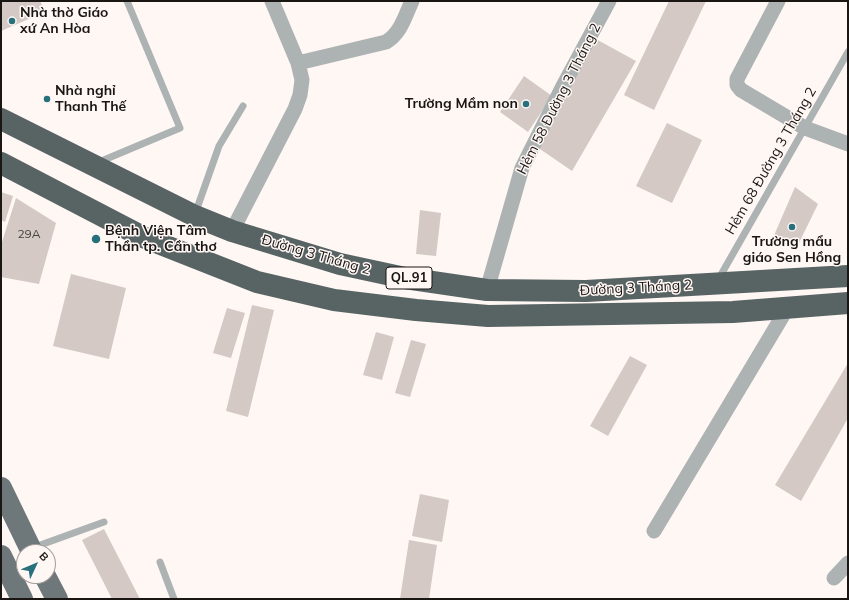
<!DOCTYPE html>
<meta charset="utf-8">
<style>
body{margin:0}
#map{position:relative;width:849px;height:600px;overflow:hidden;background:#fef7f4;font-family:Mulish,sans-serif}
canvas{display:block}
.frame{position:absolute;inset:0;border:2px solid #1a1614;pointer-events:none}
.north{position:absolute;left:16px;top:544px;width:40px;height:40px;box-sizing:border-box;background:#fef7f4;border:1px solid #a39d9a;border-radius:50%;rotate:46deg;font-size:11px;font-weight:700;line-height:16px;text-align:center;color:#1a1614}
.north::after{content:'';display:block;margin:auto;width:14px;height:18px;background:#28707b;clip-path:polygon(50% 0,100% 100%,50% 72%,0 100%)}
</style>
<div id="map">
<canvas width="849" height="600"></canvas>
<div class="frame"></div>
<div class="north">B</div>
</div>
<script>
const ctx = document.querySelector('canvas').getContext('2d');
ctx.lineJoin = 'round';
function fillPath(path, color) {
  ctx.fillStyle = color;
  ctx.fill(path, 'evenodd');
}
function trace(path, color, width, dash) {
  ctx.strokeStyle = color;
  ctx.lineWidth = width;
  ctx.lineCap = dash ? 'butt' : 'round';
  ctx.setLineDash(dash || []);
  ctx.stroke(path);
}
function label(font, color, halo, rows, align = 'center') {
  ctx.font = font + ' Mulish,sans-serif';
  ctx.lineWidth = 3;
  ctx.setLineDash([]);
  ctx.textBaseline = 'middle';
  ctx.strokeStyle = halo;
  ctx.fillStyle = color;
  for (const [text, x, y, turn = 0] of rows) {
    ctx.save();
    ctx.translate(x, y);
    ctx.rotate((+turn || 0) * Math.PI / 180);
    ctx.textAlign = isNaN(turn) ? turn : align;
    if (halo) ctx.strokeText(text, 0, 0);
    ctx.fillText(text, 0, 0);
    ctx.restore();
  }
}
fillPath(new Path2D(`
 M 1,1 L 40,1 L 45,12 L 1,31 Z
 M 669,1 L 706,1 L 654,110 L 624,95 Z
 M 594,38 L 636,61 L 572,171 L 537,147 Z
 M 524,76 L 552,96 L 528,132 L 500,112 Z
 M 667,123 L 702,140 L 672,203 L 636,186 Z
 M 795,187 L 818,204 L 796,249 L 772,240 Z
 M 1,192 L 13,196 L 5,222 L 1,220 Z
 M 16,198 L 56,223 L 39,284 L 1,277 L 1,245 Z
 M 420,210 L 441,213 L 436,256 L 416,254 Z
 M 71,274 L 126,288 L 109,359 L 53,346 Z
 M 252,305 L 274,310 L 248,417 L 226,411 Z
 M 227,308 L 245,313 L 231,358 L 213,353 Z
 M 376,332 L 394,337 L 382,380 L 363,375 Z
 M 411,340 L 426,344 L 410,397 L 395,393 Z
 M 630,356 L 647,365 L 608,436 L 590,426 Z
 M 848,363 L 848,418 L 801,501 L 775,485 Z
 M 420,494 L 449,500 L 442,542 L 412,536 Z
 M 104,529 L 140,599 L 112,599 L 82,540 Z
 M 409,540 L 437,545 L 429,599 L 400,599 Z`), '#d4c9c4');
trace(new Path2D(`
 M 99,162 L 180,128 L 127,1
 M 195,214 L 219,146 L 243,106
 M 718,280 L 848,52
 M 32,548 L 104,522
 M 160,562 L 174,599`), '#adb2b3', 7);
trace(new Path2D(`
 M 778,1 L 737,79 L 737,85 L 741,90 L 805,128 L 848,144
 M 298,63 L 386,42 C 401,33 405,16 412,1
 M 232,231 L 295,109 L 300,95 L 302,80 L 298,63 L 272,1
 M 487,290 L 522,168 L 563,86 L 609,1
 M 654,531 L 788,307
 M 834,578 L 848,563`), '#adb2b3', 15);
trace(new Path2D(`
 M 1,488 L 32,552
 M 1,556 L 22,599
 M 45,576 L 57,599`), '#6e7779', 22);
trace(new Path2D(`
 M 1,119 L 195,216 L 232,231 L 340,264 L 405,278 L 487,290 L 586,291 L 848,276
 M 1,163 L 143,237 L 257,282 L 334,300 L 416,310 L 488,316 L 733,312 L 848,303`), '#586364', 22);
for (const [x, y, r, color] of [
 [12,21,4,"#28707b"],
 [47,99,4,"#28707b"],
 [526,104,4,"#28707b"],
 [792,227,4,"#28707b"],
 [96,239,5,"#28707b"]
]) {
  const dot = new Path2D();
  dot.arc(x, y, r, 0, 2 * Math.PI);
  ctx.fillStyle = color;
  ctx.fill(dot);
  trace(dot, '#fef7f4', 1.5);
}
label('12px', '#484340', null, [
 ["29A",29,234]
]);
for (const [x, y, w] of [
 [409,278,46]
]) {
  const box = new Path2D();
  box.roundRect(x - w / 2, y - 11, w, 22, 3);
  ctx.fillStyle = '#fef7f4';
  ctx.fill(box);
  trace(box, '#1a1614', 1);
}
label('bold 13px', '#1a1614', null, [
 ["QL.91",409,278]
]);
label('bold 14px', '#1a1614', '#fef7f4', [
 ["Nhà thờ Giáo",20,13],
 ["xứ An Hòa",20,29],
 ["Nhà nghỉ",55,91],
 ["Thanh Thế",55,107],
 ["Trường Mầm non",518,104,"right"],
 ["Bệnh Viện Tâm",105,231],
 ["Thần tp. Cần thơ",105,247],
 ["Trường mẩu",792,242,"center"],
 ["giáo Sen Hồng",792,258,"center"]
], 'left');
label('14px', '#1a1614', '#fef7f4', [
 ["Hẻm 58 Đường 3 Tháng 2",559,99,-63],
 ["Hẻm 68 Đường 3 Tháng 2",771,161,-60],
 ["Đường 3 Tháng 2",316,255,16],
 ["Đường 3 Tháng 2",636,288,-3]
]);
</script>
